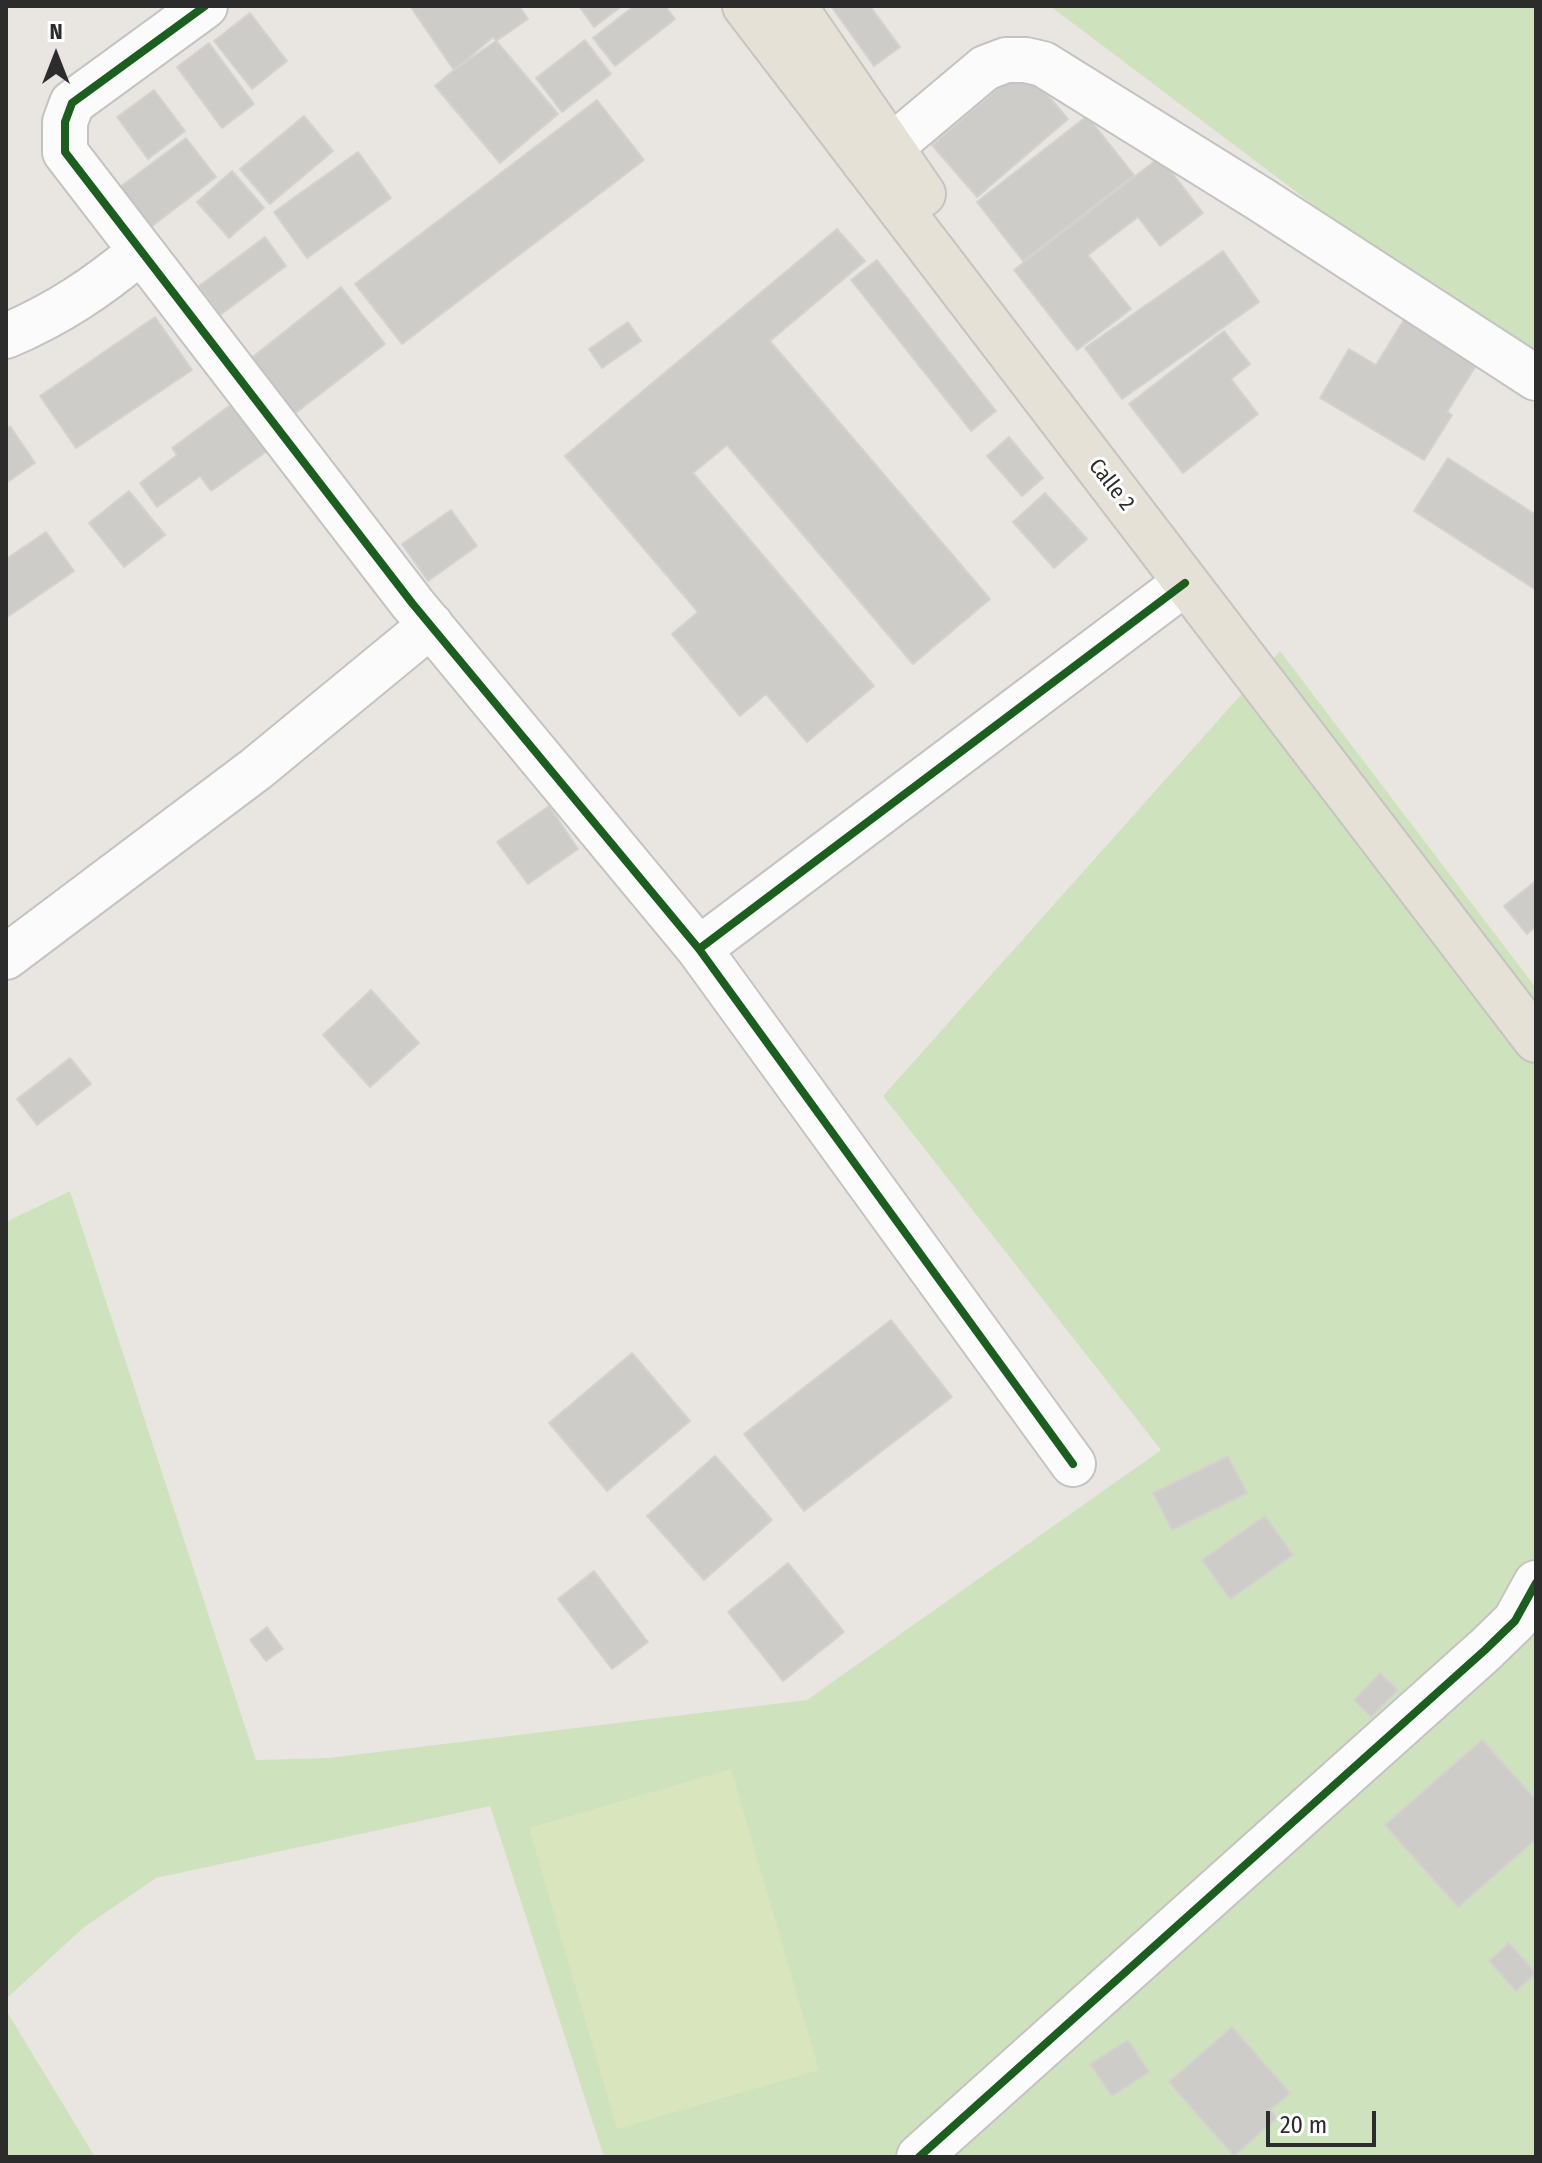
<!DOCTYPE html>
<style>
body{margin:0}
#map{position:relative;width:1542px;height:2163px;overflow:hidden;background:#e9e6e2;font-family:"Fira Sans Condensed",sans-serif}
canvas{display:block}
.frame{position:absolute;inset:0;border:8px solid #2c2c2c;pointer-events:none}
.north{position:absolute;left:16px;top:16px;width:80px;height:80px;-webkit-text-stroke:6px #fff;paint-order:stroke;rotate:0deg;font-size:22px;font-weight:700;line-height:32px;text-align:center;color:#2c2c2c}
.north::after{content:'';display:block;margin:auto;width:28px;height:36px;background:#2c2c2c;clip-path:polygon(50% 0,100% 100%,50% 72%,0 100%)}
.scale{position:absolute;left:1266px;top:2111px;width:110px;height:36px;box-sizing:border-box;border:4px solid #2c2c2c;border-top:0;padding-left:10px;font-size:24px;line-height:28px;white-space:nowrap;color:#2c2c2c;-webkit-text-stroke:6px #fff;paint-order:stroke}
</style>
<div id="map">
<canvas width="1542" height="2163"></canvas>
<div class="frame"></div>
<div class="north">N</div>
<div class="scale">20 m</div>
</div>
<script>
const ctx = document.querySelector('canvas').getContext('2d');
ctx.lineJoin = 'round';
function fillPath(path, color) {
  ctx.fillStyle = color;
  ctx.fill(path, 'evenodd');
}
function trace(path, color, width, dash) {
  ctx.strokeStyle = color;
  ctx.lineWidth = width;
  ctx.lineCap = dash ? 'butt' : 'round';
  ctx.setLineDash(dash || []);
  ctx.stroke(path);
}
function label(font, color, halo, rows, align = 'center') {
  ctx.font = font + ' "Fira Sans Condensed",sans-serif';
  ctx.lineWidth = 6;
  ctx.setLineDash([]);
  ctx.textBaseline = 'middle';
  ctx.strokeStyle = halo;
  ctx.fillStyle = color;
  for (const [text, x, y, turn = 0] of rows) {
    ctx.save();
    ctx.translate(x, y);
    ctx.rotate((+turn || 0) * Math.PI / 180);
    ctx.textAlign = isNaN(turn) ? turn : align;
    if (halo) ctx.strokeText(text, 0, 0);
    ctx.fillText(text, 0, 0);
    ctx.restore();
  }
}
fillPath(new Path2D(`
 M 1050,6 L 1536,6 L 1536,350 L 1523,363 Z
 M 1280,651 L 1536,988 L 1536,2157 L 604,2157 L 490,1806 L 156,1878 L 83,1928 L 6,1999 L 6,1222 L 70,1191 L 256,1760 L 328,1758 L 807,1700 L 1161,1450 L 883,1096 Z
 M 6,2010 L 95,2157 L 6,2157 Z`), '#cfe2be');
fillPath(new Path2D(`
 M 731,1769 L 819,2070 L 617,2129 L 529,1828 Z`), '#d8e5bd');
const building = new Path2D(`
 M 410,6 L 519,6 L 528,19 L 454,70 Z
 M 579,6 L 622,6 L 594,27 Z
 M 634,6 L 665,6 L 675,19 L 615,66 L 593,38 Z
 M 831,6 L 870,6 L 900,47 L 874,66 Z
 M 250,13 L 287,61 L 252,89 L 214,41 Z
 M 493,37 L 558,114 L 500,163 L 435,86 Z
 M 585,40 L 611,74 L 562,112 L 536,78 Z
 M 209,43 L 254,104 L 222,128 L 177,67 Z
 M 1023,67 L 1068,119 L 977,197 L 932,145 Z
 M 154,90 L 185,131 L 148,159 L 117,117 Z
 M 597,100 L 644,160 L 402,344 L 355,284 Z
 M 304,116 L 333,151 L 270,204 L 240,169 Z
 M 1087,116 L 1134,175 L 1023,261 L 977,202 Z
 M 186,138 L 216,177 L 147,230 L 116,190 Z
 M 358,152 L 391,198 L 307,258 L 274,212 Z
 M 1160,157 L 1203,213 L 1160,246 L 1138,217 L 1088,255 L 1131,309 L 1077,350 L 1014,270 Z
 M 232,171 L 264,208 L 229,238 L 197,202 Z
 M 837,229 L 865,261 L 770,341 L 990,599 L 913,664 L 727,445 L 693,473 L 874,686 L 807,742 L 766,694 L 740,716 L 672,634 L 698,612 L 565,456 Z
 M 265,237 L 286,266 L 220,315 L 199,286 Z
 M 1223,251 L 1259,302 L 1122,399 L 1085,348 Z
 M 877,260 L 996,411 L 971,431 L 851,280 Z
 M 341,287 L 385,344 L 289,418 L 245,363 Z
 M 1407,315 L 1480,359 L 1447,412 L 1452,415 L 1424,460 L 1320,398 L 1349,349 L 1376,365 Z
 M 155,317 L 192,370 L 76,448 L 40,396 Z
 M 628,322 L 641,341 L 602,368 L 589,349 Z
 M 1224,331 L 1250,364 L 1231,379 L 1258,414 L 1183,473 L 1129,404 Z
 M 233,403 L 267,451 L 211,491 L 200,476 L 157,507 L 140,483 L 177,455 L 172,448 Z
 M 10,426 L 35,463 L 6,483 L 6,429 Z
 M 1009,437 L 1043,478 L 1022,496 L 987,456 Z
 M 1448,458 L 1536,515 L 1536,590 L 1414,511 Z
 M 129,491 L 165,535 L 124,567 L 89,523 Z
 M 1045,493 L 1087,539 L 1054,568 L 1013,522 Z
 M 451,510 L 477,546 L 428,581 L 402,544 Z
 M 46,532 L 74,571 L 6,618 L 6,559 Z
 M 549,806 L 578,849 L 528,884 L 497,842 Z
 M 1536,881 L 1536,926 L 1527,934 L 1504,906 Z
 M 371,990 L 419,1043 L 370,1087 L 323,1035 Z
 M 70,1058 L 91,1084 L 37,1125 L 17,1099 Z
 M 891,1320 L 952,1397 L 804,1511 L 744,1434 Z
 M 632,1353 L 690,1421 L 607,1491 L 549,1423 Z
 M 715,1456 L 772,1520 L 704,1580 L 647,1516 Z
 M 1228,1456 L 1247,1493 L 1172,1530 L 1153,1493 Z
 M 1265,1516 L 1293,1555 L 1230,1599 L 1202,1560 Z
 M 788,1563 L 844,1632 L 783,1681 L 728,1612 Z
 M 594,1571 L 648,1642 L 612,1669 L 558,1599 Z
 M 267,1627 L 283,1649 L 266,1661 L 250,1640 Z
 M 1380,1673 L 1398,1690 L 1371,1717 L 1354,1700 Z
 M 1482,1740 L 1536,1800 L 1536,1839 L 1458,1907 L 1385,1825 Z
 M 1509,1943 L 1536,1973 L 1516,1991 L 1489,1961 Z
 M 1232,2027 L 1290,2093 L 1270,2110 L 1277,2118 L 1234,2156 L 1169,2082 Z
 M 1128,2040 L 1149,2072 L 1112,2096 L 1090,2064 Z`);
fillPath(building, '#ceccc9');
trace(building, '#d4d2ce', 2);
const minor = new Path2D(`
 M 205,6 L 72,103 L 65,122 L 65,152 L 412,603 L 699,949 L 1073,1464
 M 865,163 L 891,147 L 985,68 L 1006,60 L 1026,60 L 1043,64 L 1260,199 L 1536,378
 M 6,336 C 58,314 98,287 141,251
 M 699,949 L 1185,583
 M 6,957 L 256,769 L 431,625
 M 919,2157 L 1485,1650 L 1515,1621 L 1536,1583`);
const major = new Path2D(`
 M 745,6 L 1536,1040
 M 794,6 L 923,194`);
trace(minor, '#c4c3c2', 48);
trace(major, '#c5c4c2', 48);
trace(minor, '#fcfbfb', 44);
trace(major, '#e6e1d6', 44);
trace(new Path2D(`
 M 205,6 L 72,103 L 65,122 L 65,152 L 412,603 L 699,949 L 1073,1464
 M 699,949 L 1185,583
 M 919,2157 L 1485,1650 L 1515,1621 L 1536,1583`), '#1b5e20', 8);
label('22px', '#2c2c2c', '#fff', [
 ["Calle 2",1111,485,52]
]);
</script>
